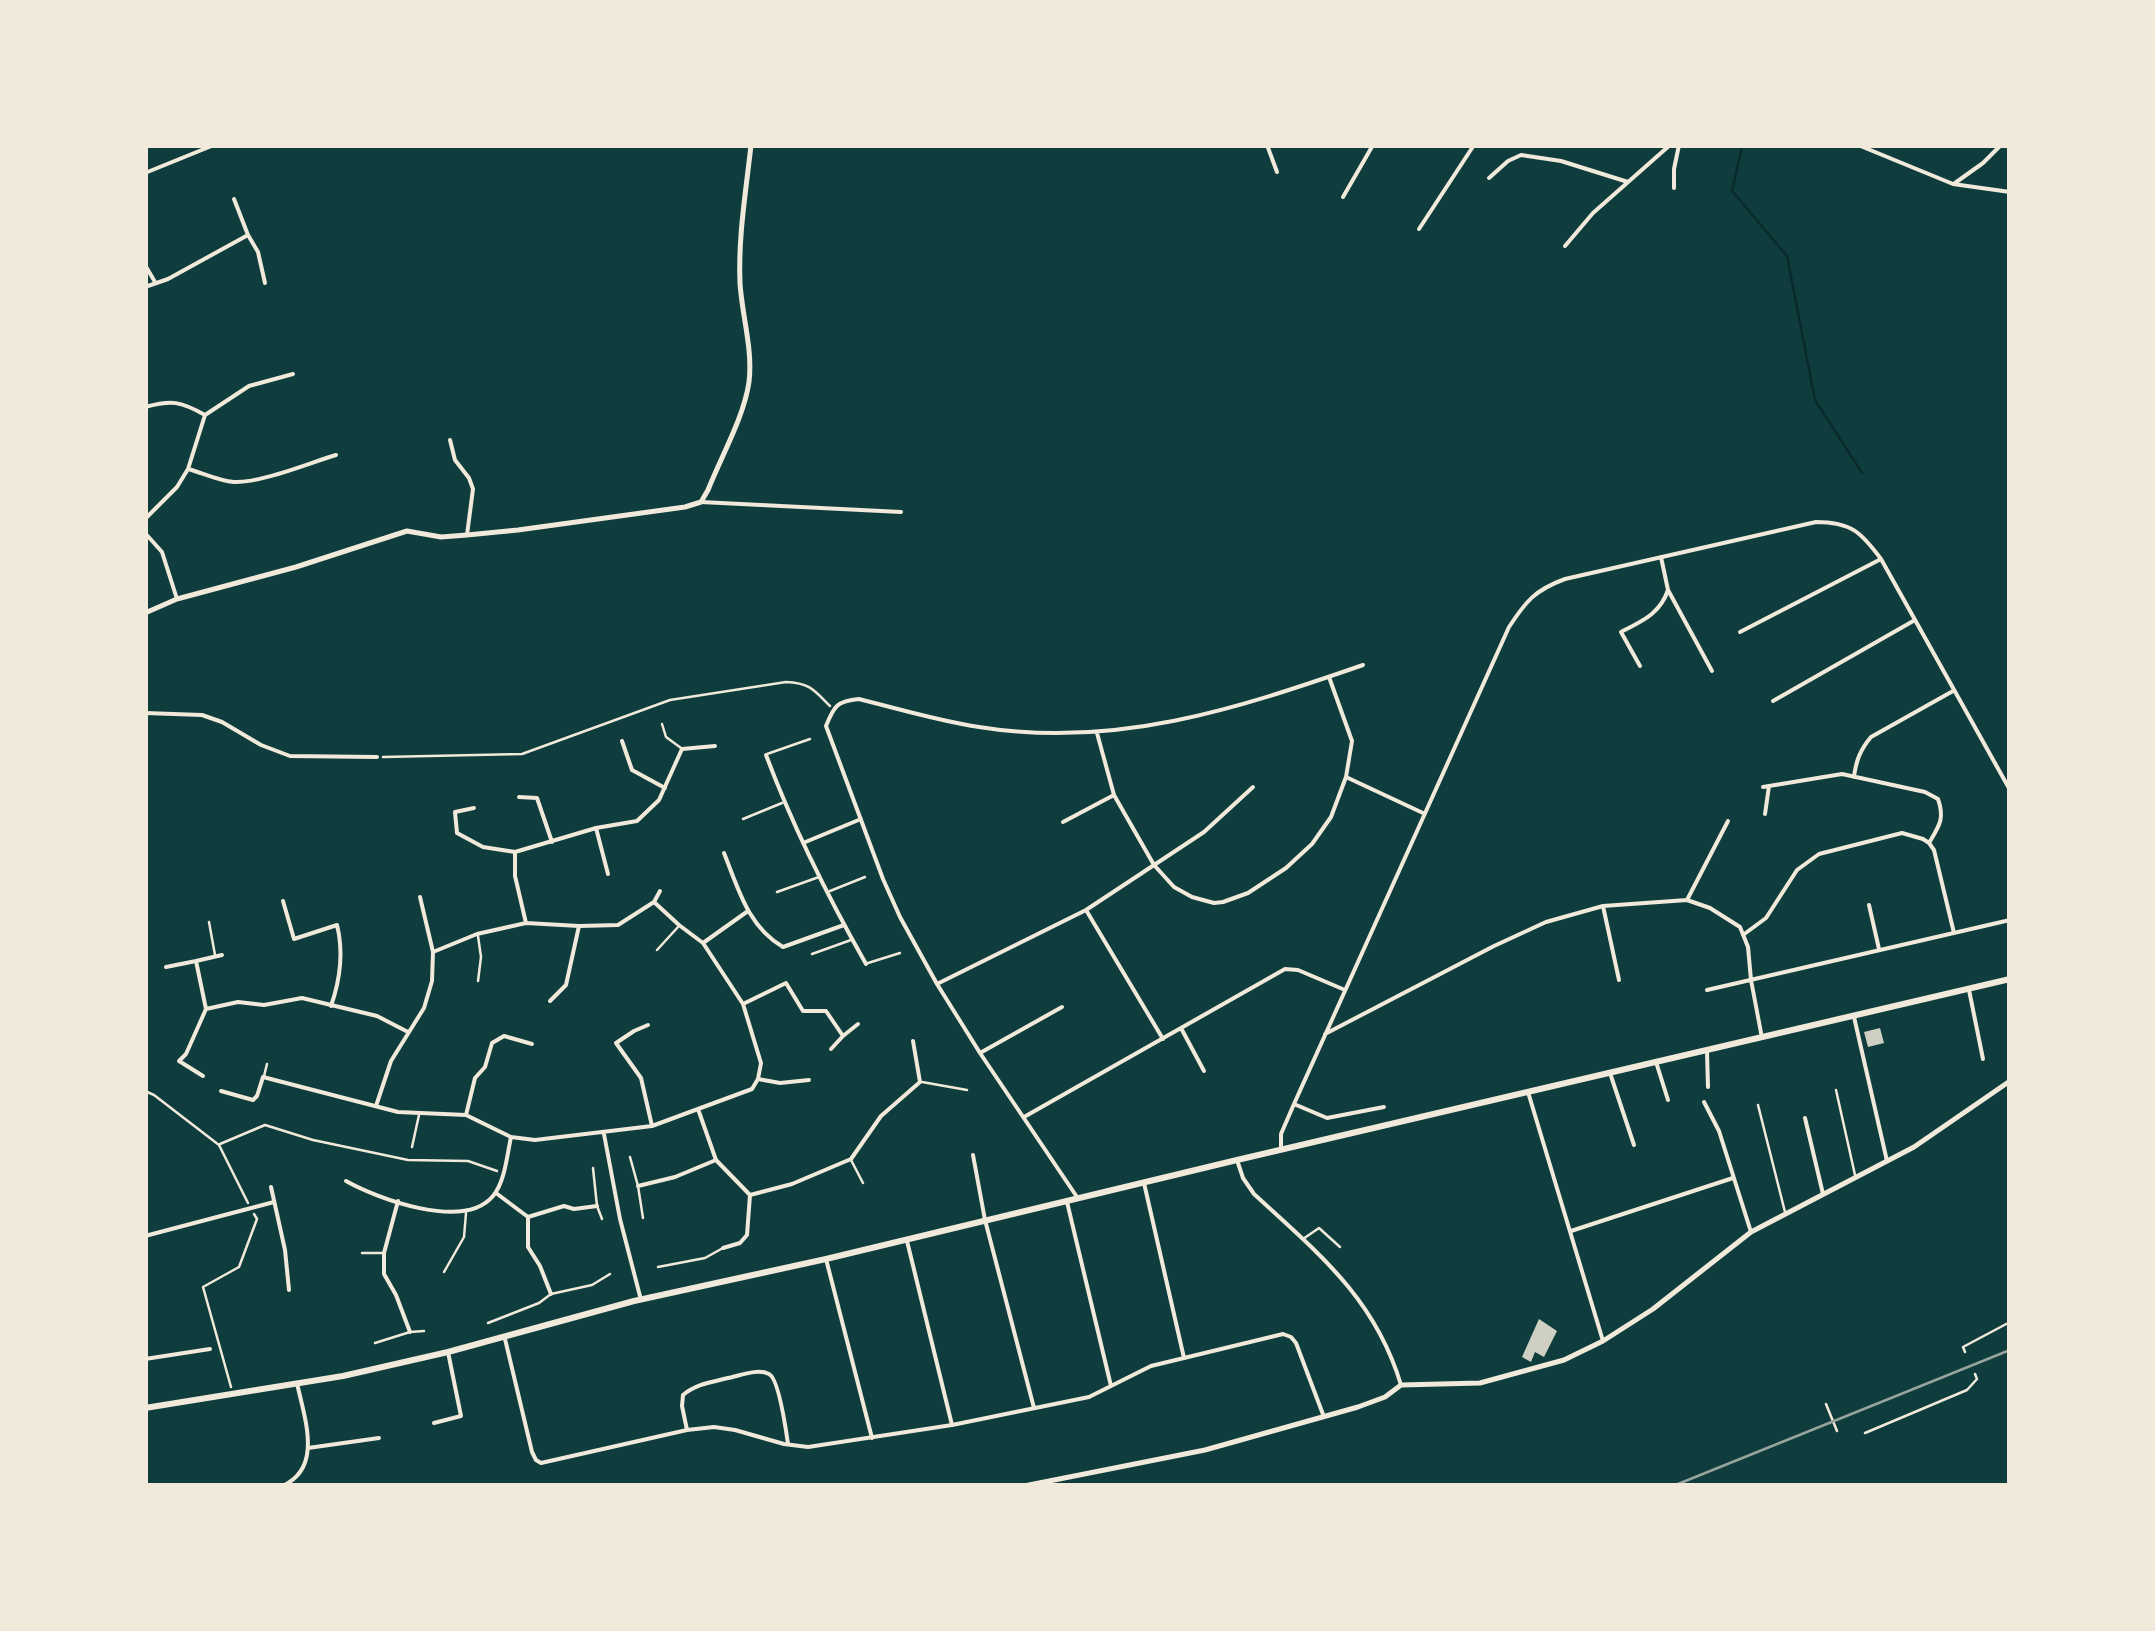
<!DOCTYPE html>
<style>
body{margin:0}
#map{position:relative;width:2155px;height:1631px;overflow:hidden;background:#0f3d3e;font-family:"Roboto Serif",serif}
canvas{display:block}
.frame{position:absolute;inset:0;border:148px solid #f1e9da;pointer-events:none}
</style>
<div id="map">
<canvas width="2155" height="1631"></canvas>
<div class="frame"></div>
</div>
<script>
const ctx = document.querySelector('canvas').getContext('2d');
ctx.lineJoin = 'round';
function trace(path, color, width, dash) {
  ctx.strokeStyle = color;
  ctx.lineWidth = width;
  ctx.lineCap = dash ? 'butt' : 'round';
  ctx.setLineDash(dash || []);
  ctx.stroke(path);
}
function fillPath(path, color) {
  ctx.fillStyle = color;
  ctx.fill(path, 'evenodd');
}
trace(new Path2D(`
 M 1742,147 L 1732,191 L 1787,256 L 1815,400 L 1862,473`), '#0a2a2b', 2.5);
fillPath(new Path2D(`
 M 1880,1028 L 1884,1043 L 1868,1047 L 1864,1032 Z
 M 1539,1319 L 1557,1331 L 1544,1357 L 1535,1352 L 1531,1362 L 1522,1357 Z`), '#cfcfc3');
trace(new Path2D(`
 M 383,757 L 522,754 L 670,700 L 786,682 C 810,683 814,690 830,706
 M 145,1091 L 154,1095 L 219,1145 L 248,1203
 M 220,1144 L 265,1125 L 313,1140 L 408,1160 L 468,1161 L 497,1171
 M 1965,1352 L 1963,1347 L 2010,1322
 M 231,1387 L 203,1287 L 239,1267 L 257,1219 L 254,1214
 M 1826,1404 L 1837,1431
 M 1865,1433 L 1967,1390 L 1977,1379 L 1975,1374`), '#f1e9da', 2.5);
trace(new Path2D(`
 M 662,724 L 666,737 L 681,748
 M 767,754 L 810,739
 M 743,819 L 782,803
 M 830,891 L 865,877
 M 777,892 L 819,877
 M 209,922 L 215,955
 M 478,936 L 481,957 L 478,981
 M 657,950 L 678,927
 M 812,954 L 851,940
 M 868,963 L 900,953
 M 264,1076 L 267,1064
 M 922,1082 L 967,1090
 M 1836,1090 L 1855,1175
 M 1758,1105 L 1785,1212
 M 412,1147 L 419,1115
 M 630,1157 L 638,1186 L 643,1218
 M 851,1160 L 863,1183
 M 593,1168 L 597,1206 L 602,1219
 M 1303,1239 L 1319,1228 L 1340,1247
 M 362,1253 L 383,1253
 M 658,1267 L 705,1258 L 723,1248
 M 444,1272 L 464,1237 L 466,1213
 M 488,1323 L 539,1303 L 551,1294 L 592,1285 L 610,1274
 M 375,1343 L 410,1332 L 424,1331`), '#f1e9da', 2.5);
trace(new Path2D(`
 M 1267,145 L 1277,172
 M 1858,145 L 1953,184 L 2010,192
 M 145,173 L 214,145
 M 1489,178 L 1508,161 L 1521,155 L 1561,161 L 1628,182
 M 1955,183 L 1983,163 L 2001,145
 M 1674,188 L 1674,169 L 1679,145
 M 1343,197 L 1373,145
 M 234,199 L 248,235 L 258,252 L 265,283
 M 1419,229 L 1474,145
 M 1565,246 L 1593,213 L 1670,145
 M 145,265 L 155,282
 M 145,287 L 168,279 L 248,235
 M 145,407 C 172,400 180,401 205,415 L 249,386 L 293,374
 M 450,440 L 455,460 L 469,478 L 473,489 L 467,535
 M 188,469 C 203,473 218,481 234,482 C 261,483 309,463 336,455
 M 701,502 L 901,512
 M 145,519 L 177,487 L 188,469 L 205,415
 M 145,533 L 162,552 L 177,599
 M 1661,557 L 1668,590 L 1712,671
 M 1740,632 L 1881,559
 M 1640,666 L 1621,632 C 1642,621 1660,614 1668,590
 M 1773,701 L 1915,620
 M 145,713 L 202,715 L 222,722 L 261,745 L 290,756 L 377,757
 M 1097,733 L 1114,795 L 1154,865 L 1174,887 L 1192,897 L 1214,903 L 1223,902 L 1248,893 L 1286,868 L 1312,844 L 1331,817 L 1346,777 L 1352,741 L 1329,677
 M 622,741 L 632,770 L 665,788
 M 766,755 C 793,827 828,897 866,964
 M 1346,777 L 1423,813
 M 1854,777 C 1856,761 1860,750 1871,737 L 1953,691
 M 1763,787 L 1842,774 L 1925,792 L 1938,799 C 1945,819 1939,826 1929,843
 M 519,797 L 537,798 L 552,842
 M 474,808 L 455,812 L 457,833 L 483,847 L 515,852 L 596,828 L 637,821 L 659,800 L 682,749 L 715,746
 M 1765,814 L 1769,786
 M 1063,822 L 1114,795
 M 596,828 L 608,874
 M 803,843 L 861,819
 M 724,853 C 738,888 748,927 783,947 L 844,925
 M 515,854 L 515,876 L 526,923
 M 1687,900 L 1728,821
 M 283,901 L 294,939 L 337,925 C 344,953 340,980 331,1006
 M 654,902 L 679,925 L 703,943 L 743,1004 L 761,1063 L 758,1079
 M 1869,905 L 1879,949
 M 1603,906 L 1619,980
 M 1086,910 L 1163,1039
 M 1743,935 L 1766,918 L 1797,870 L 1819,854 L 1902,833 L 1923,839 L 1929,843 L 1934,850 L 1954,933
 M 703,943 L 748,911
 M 433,952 L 477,934 L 526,923 L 579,926 L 618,925 L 654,902 L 660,891
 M 196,961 L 222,955
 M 166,967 L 196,961 L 206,1009 L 186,1054 L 179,1061 L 203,1076
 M 937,984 L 1086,910 L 1204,832 L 1253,787
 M 1707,990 L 2010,920
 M 1969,990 L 1983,1059
 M 550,1001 L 566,985 L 579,926
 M 743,1004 L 786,983 L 803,1011 L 826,1011 L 843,1036
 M 206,1009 L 238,1002 L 264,1005 L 302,998 L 377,1016 L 408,1032
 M 1854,1017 L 1887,1161
 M 648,1025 L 634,1031 L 616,1043 L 641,1078 L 652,1126
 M 1181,1028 L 1204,1071
 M 1325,1034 L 1494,946 L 1546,922 L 1603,906 L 1687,900 L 1710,908 L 1740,927 L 1748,947 L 1751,980 L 1762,1038
 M 831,1049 L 843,1036 L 858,1024
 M 1707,1052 L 1708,1087
 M 980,1053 L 1062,1007
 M 1656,1062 L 1668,1100
 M 1610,1073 L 1634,1145
 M 221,1091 L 253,1100 L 257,1096 L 263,1077 L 398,1112 L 466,1115 L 511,1137 L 535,1140 L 652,1126 L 752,1089 L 758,1079 L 780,1083 L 809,1080
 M 1528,1092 L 1603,1341
 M 1704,1102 L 1719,1131 L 1751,1232
 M 1294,1104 L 1327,1118 L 1384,1107
 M 376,1106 L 391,1061 L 424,1008 L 432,981 L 433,952 L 420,897
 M 698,1109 L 716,1160 L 750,1195 L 747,1235 L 740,1243 L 723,1248
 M 466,1115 L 475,1078 L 485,1067 L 492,1043 L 504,1036 L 532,1044
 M 1024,1117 L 1285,969 L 1298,970 L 1345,990
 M 1805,1118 L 1823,1194
 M 604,1134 L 620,1219 L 641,1300
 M 1281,1150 L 1281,1134 L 1294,1104 L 1509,627 C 1526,601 1535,590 1565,579 L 1816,522 C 1851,522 1861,532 1881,559 L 2010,790
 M 973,1155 L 985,1220 L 1034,1408
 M 1237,1160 L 1243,1178 L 1254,1194 C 1318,1253 1375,1298 1401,1385
 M 346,1181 C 378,1199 464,1231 493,1196 C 505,1182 507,1155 511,1137
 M 1144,1183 L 1184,1358
 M 638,1186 L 675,1177 L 716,1160
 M 271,1187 L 285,1250 L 289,1290
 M 496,1193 L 528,1217 L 528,1247 L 540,1266 L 551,1294
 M 750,1195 L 792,1184 L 851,1159 L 881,1116 L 920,1082 L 913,1041
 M 1077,1197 L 980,1053 L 937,984 L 900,917 L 883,879 L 826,726 C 834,706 837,701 859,699 C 899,709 939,721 979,727 C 1115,749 1236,709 1363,665
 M 398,1201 L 384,1253 L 384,1274 L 396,1295 L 410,1332
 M 1067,1202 L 1111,1386
 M 528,1217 L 564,1206 L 574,1209 L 597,1206
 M 1571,1231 L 1733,1178
 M 145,1236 L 274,1202
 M 907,1241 L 952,1425
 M 826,1259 L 872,1438
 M 505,1339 L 532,1452 L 536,1460 L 541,1463 L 687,1430 L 714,1427 L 735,1430 L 784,1444 L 808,1447 L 952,1425 L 1089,1397 L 1151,1366 L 1283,1334 L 1291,1337 L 1296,1343 L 1324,1417
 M 145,1359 L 210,1349
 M 434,1423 L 461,1416 L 448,1352
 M 687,1430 L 682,1406 L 683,1395 C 696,1384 712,1382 728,1378 C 739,1376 758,1368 769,1374 C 779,1379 786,1430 788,1444
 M 308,1448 L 379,1438
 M 282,1486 C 324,1468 304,1417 297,1383`), '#f1e9da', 4);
trace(new Path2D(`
 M 145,613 L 177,599 L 296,567 L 407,531 L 441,537 L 467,535 L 518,530 L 685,507 L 701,502 L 708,490 C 721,457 744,417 749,382 C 753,349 742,316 740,283 C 738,237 746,191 751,145
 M 1024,1486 L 1205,1450 L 1358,1407 L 1385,1397 L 1401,1385 L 1480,1383 L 1564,1360 L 1603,1341 L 1653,1309 L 1751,1232 L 1914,1147 L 2010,1081`), '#f1e9da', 5);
trace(new Path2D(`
 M 145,1408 L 343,1376 L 448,1352 L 634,1301 L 826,1259 L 1237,1160 L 2010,979`), '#f1e9da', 6);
trace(new Path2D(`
 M 1673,1486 L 2010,1350`), '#97a49c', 2.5);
</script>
